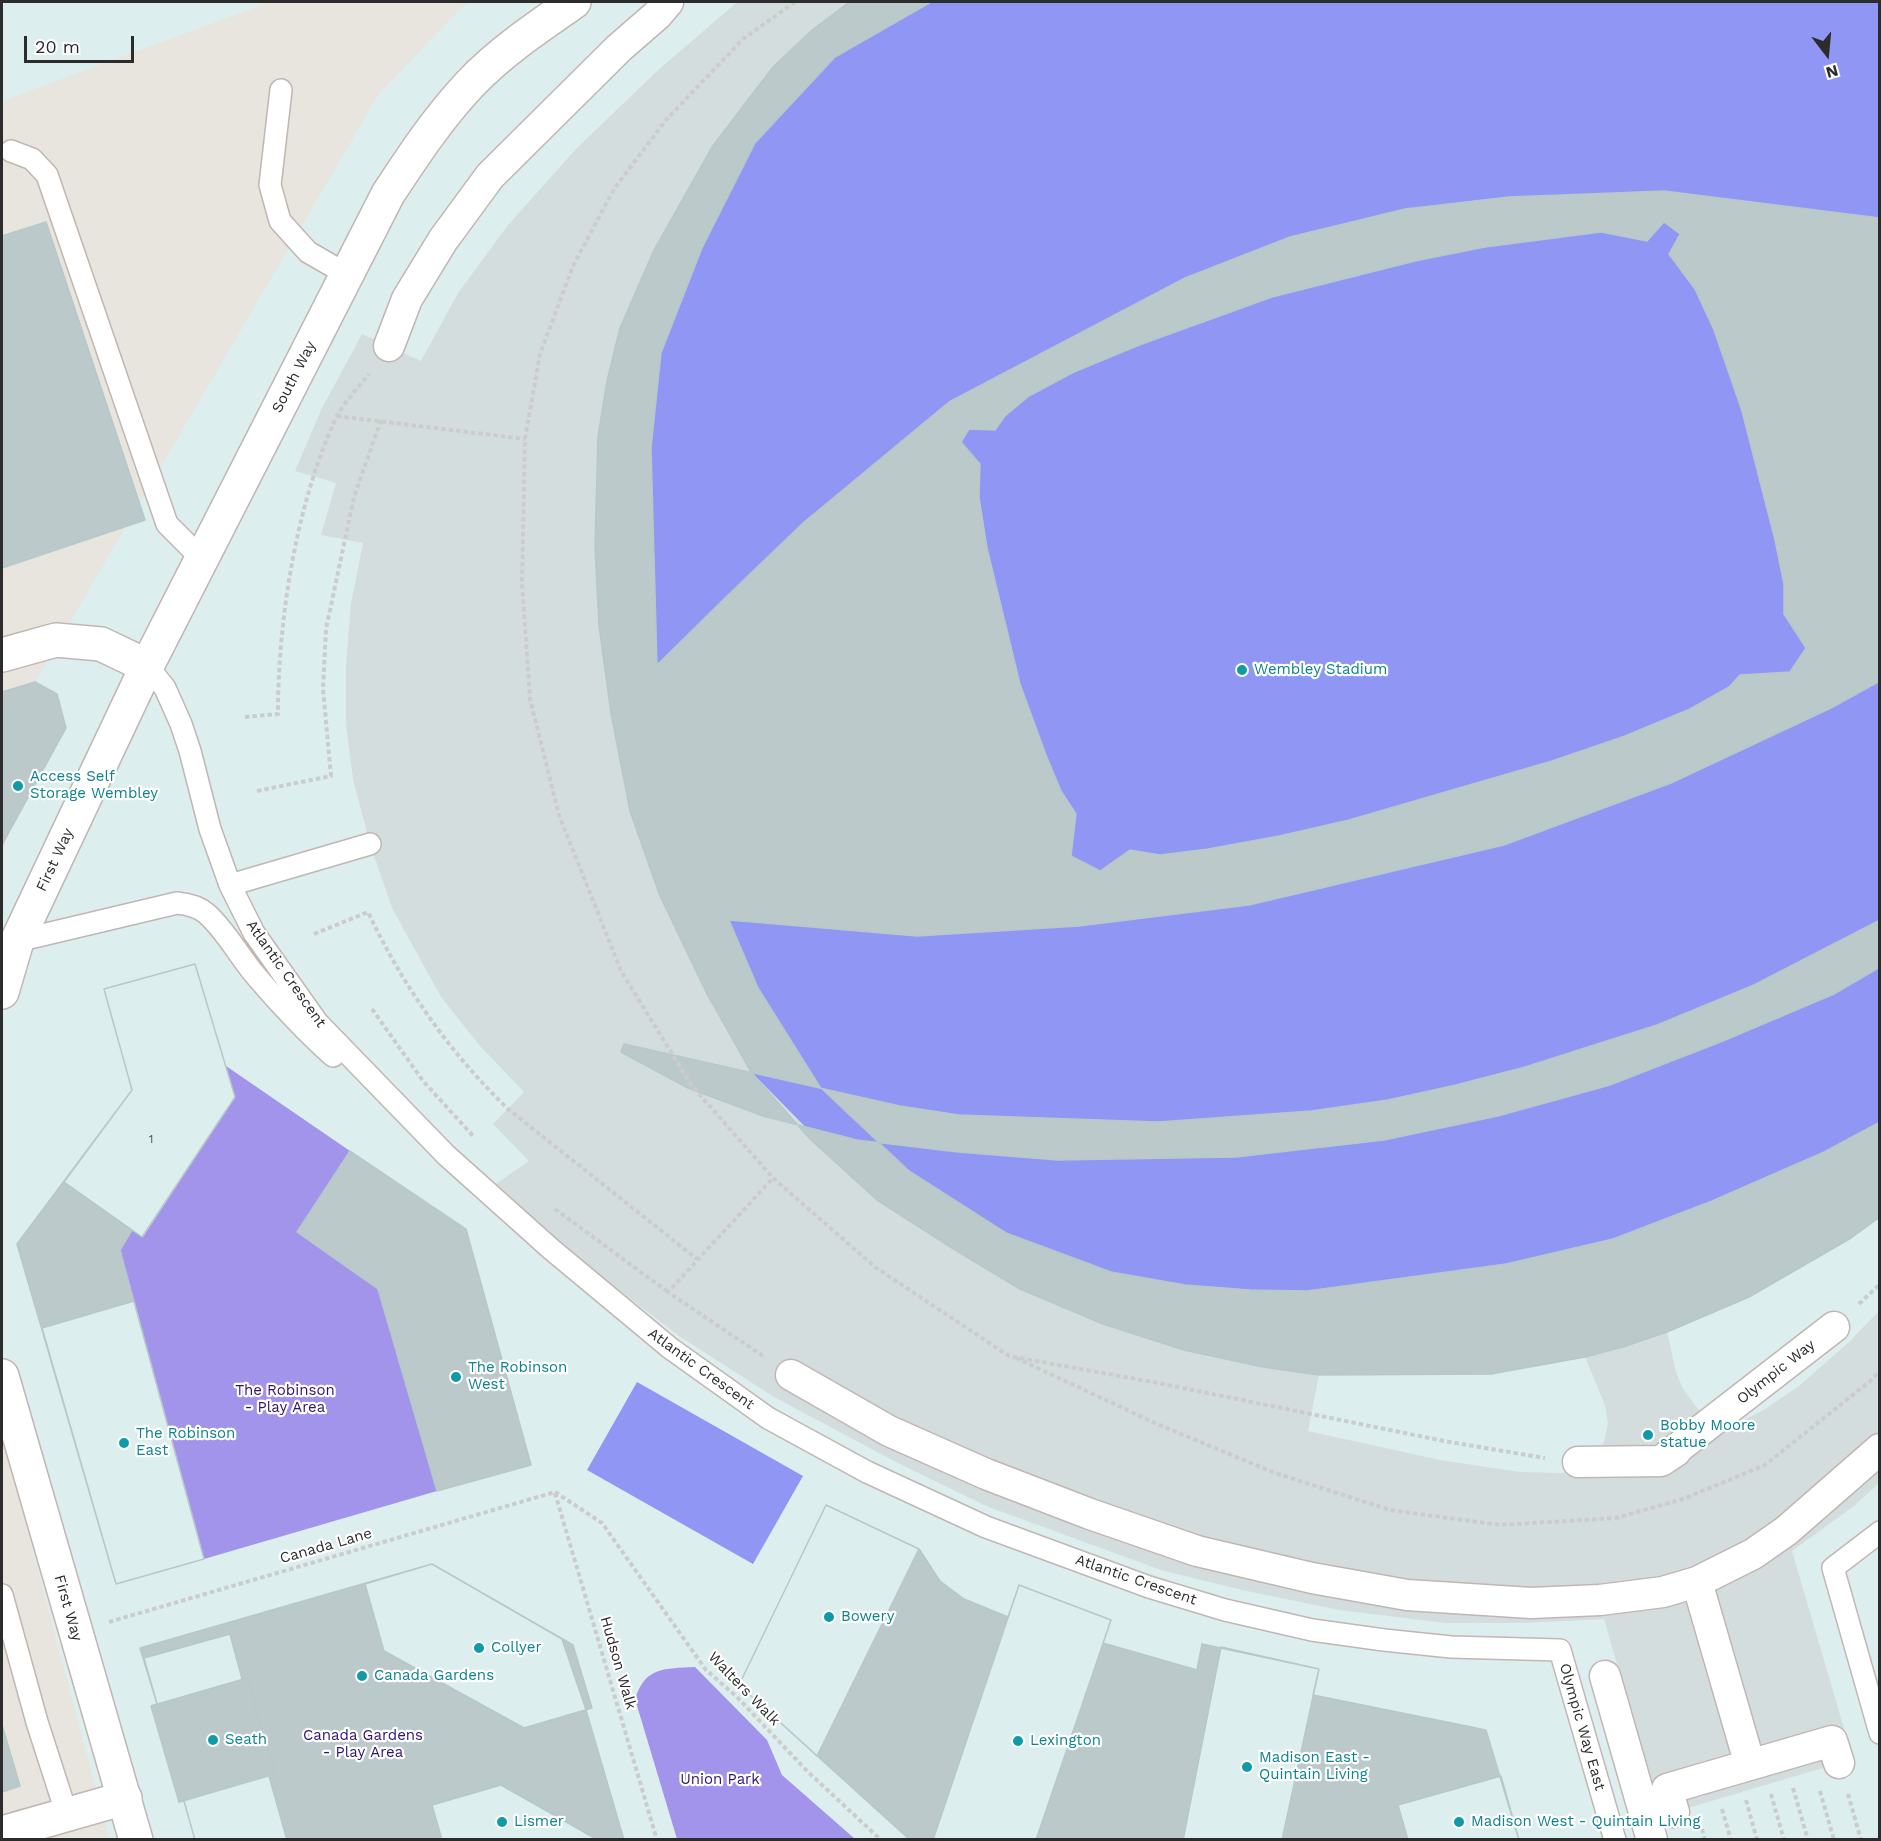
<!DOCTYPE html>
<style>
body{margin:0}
#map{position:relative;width:1881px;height:1841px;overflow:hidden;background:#ddeeef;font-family:"Work Sans",sans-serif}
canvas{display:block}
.frame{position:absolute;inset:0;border:3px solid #2c2c2c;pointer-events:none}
.north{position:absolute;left:1797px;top:24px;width:60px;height:60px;-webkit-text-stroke:4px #fff;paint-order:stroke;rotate:164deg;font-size:16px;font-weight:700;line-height:24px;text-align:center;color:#2c2c2c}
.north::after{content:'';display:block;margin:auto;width:21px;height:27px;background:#2c2c2c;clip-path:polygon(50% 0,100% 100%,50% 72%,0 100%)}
.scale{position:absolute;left:24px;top:36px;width:110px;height:27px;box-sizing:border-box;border:3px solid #2c2c2c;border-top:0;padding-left:8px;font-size:18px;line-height:21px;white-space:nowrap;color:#2c2c2c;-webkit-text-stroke:4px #fff;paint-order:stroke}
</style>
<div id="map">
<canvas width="1881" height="1841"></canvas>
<div class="frame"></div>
<div class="north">N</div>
<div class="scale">20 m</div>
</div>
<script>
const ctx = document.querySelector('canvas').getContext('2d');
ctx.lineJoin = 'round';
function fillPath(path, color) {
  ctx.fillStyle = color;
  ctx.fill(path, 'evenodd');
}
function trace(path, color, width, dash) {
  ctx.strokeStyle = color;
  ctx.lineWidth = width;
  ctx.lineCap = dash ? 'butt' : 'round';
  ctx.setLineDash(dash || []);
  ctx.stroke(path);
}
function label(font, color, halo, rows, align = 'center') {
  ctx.font = font + ' "Work Sans",sans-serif';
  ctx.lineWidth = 4.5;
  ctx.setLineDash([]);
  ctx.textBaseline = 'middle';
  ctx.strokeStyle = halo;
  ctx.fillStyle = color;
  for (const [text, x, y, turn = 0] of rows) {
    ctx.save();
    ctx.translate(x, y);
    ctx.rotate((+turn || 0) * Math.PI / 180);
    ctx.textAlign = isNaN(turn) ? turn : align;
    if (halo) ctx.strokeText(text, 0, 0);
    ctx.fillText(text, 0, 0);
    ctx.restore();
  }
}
fillPath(new Path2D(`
 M 270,2 L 472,2 L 462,7 L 379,94 L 35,682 L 31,724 L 2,859 L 2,101 Z
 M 2,1434 L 109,1839 L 2,1839 Z`), '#e7e5de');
fillPath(new Path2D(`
 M 226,1066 L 350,1151 L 297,1232 L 378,1289 L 437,1491 L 204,1559 L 120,1250 L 132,1230 L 143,1237 L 235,1097 Z
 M 695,1667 L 767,1740 L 782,1775 L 855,1839 L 677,1839 L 635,1699 C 646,1666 664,1669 695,1667 Z`), '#a294eb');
fillPath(new Path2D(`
 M 849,2 L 1879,2 L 1879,1217 L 1851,1238 L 1749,1297 L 1667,1332 L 1623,1347 L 1491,1374 L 1319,1375 L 1263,1367 L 1184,1350 L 1021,1289 L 952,1248 L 877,1200 L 751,1072 L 707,994 L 660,896 L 630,811 L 611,713 L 599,626 L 598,436 L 607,381 L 620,328 L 654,250 L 712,147 L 773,67 L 811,31 Z
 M 637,1382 L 803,1476 L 753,1564 L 587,1470 Z`), '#8f96f3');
fillPath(new Path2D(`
 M 737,2 L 849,2 L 811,31 L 773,67 L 712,147 L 654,250 L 620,328 L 607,381 L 598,436 L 599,626 L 611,713 L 630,811 L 660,896 L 707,994 L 751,1072 L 877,1200 L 952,1248 L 1020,1289 L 1184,1350 L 1263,1367 L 1319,1375 L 1308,1431 L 1440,1460 L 1520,1472 L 1563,1473 L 1575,1469 L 1597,1454 L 1604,1442 L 1608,1424 L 1605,1405 L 1585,1357 L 1667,1332 L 1676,1372 L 1683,1389 L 1697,1408 L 1710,1417 L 1727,1421 L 1744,1420 L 1762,1411 L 1799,1386 L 1849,1342 L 1879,1311 L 1879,1483 L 1854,1506 L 1792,1551 L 1853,1759 L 1661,1816 L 1604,1619 L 1523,1623 L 1445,1623 L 1339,1610 L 1242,1590 L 1161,1570 L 986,1506 L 894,1461 L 774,1397 L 679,1336 L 552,1239 L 493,1186 L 529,1161 L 493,1124 L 524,1092 L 480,1046 L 441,997 L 392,908 L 370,844 L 353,779 L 346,725 L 346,665 L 351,603 L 363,543 L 321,535 L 336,483 L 295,471 L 322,408 L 362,334 L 421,361 L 458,293 L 508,225 L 576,149 L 656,72 Z`), '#d4ddde');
const building = new Path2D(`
 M 849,2 L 1880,2 L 1880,1217 L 1851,1238 L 1749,1297 L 1667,1332 L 1623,1347 L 1585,1357 L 1491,1374 L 1319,1375 L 1263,1367 L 1184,1350 L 1103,1324 L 1020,1289 L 952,1248 L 877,1200 L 810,1139 L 751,1072 L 707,994 L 660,896 L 630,811 L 611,713 L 599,626 L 595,546 L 598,436 L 607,381 L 620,328 L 654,250 L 712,147 L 773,67 L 811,31 ZM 1664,222 L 1680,234 L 1669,254 L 1695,289 L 1714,330 L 1742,411 L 1775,540 L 1784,584 L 1784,614 L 1806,648 L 1790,672 L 1740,675 L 1729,687 L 1690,709 L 1625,736 L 1552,761 L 1349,820 L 1279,836 L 1208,849 L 1160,855 L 1130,850 L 1100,871 L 1071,856 L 1076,814 L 1061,791 L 1046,755 L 1020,684 L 987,548 L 979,497 L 980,464 L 961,442 L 969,429 L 995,430 L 1005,416 L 1029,396 L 1074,372 L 1142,344 L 1272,297 L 1415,261 L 1485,247 L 1601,232 L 1647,241 Z
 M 931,2 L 1880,2 L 1880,218 L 1664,191 L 1509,197 L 1405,209 L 1290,237 L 1185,278 L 949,402 L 803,523 L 726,597 L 657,665 L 651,448 L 661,353 L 702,248 L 755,143 L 835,57 Z
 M 46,222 L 145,520 L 2,568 L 2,236 Z
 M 1880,681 L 1880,1122 L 1824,1152 L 1712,1201 L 1613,1239 L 1506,1264 L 1307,1291 L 1250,1290 L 1185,1285 L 1111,1272 L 1006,1233 L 909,1171 L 820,1087 L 758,988 L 729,920 L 917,936 L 1079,926 L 1249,905 L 1504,845 L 1671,783 L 1831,708 Z
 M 35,682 L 57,694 L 66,728 L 2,845 L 2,692 Z
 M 1880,920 L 1880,967 L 1834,994 L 1723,1041 L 1610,1085 L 1498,1116 L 1384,1140 L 1236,1157 L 1058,1160 L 958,1152 L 857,1140 L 763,1116 L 688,1088 L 621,1052 L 624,1044 L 900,1106 L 959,1115 L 1158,1122 L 1311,1111 L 1388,1100 L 1456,1085 L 1525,1067 L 1657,1025 L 1754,985 Z
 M 195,964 L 235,1097 L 142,1237 L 132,1230 L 120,1250 L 204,1559 L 116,1584 L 17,1244 L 132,1090 L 104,989 Z
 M 195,964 L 235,1097 L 142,1237 L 64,1182 L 132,1090 L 104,989 Z
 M 350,1151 L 466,1229 L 531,1465 L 437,1491 L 378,1289 L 297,1232 Z
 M 134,1301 L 204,1559 L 116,1584 L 42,1328 Z
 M 826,1505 L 919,1549 L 817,1756 L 739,1685 Z
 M 826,1505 L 919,1549 L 940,1581 L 964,1599 L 1008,1617 L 1019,1585 L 1111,1620 L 1103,1643 L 1197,1670 L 1202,1644 L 1319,1669 L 1313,1695 L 1486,1730 L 1519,1840 L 910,1840 L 739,1685 Z
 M 432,1564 L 573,1645 L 592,1708 L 524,1728 L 384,1651 L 365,1584 Z
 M 432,1564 L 562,1639 L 586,1710 L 624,1840 L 195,1840 L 184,1801 L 179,1802 L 151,1706 L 157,1704 L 140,1648 Z
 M 1019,1585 L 1111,1620 L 1036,1840 L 933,1840 Z
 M 230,1634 L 242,1679 L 247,1678 L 275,1774 L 269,1776 L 287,1840 L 195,1840 L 184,1801 L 179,1802 L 151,1706 L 157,1704 L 144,1658 Z
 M 1221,1647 L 1319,1669 L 1282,1840 L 1183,1840 Z
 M 247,1678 L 275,1774 L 179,1802 L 151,1706 Z
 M 2,1725 L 20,1786 L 2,1792 Z
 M 1501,1776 L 1519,1840 L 1408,1840 L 1398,1805 Z
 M 501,1785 L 598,1840 L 442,1840 L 432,1805 Z`);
fillPath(building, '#bcc9cb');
trace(building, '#b6c8cb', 1.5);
const service = new Path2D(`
 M 281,90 L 270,185 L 280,221 L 308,252 L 346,274
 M 11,151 L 32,159 L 47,175 L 167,524 L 202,559
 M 147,666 L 165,688 L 181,724 L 190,751 L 210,829 L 230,885 L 254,933 L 317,1022 L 446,1155 L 551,1249 L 670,1348 L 768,1418 L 867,1472 L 986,1527 L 1149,1587 L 1225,1610 L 1312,1630 L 1384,1640 L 1451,1647 L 1560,1650 L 1615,1840
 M 230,885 L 370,844
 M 17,941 L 177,903 C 188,904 198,906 207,914 C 226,931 239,956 256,976 C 280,1004 305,1031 333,1056
 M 1880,1532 L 1833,1568 L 1880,1733
 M 2,1595 L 37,1722 L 67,1815`);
const pedestrian = new Path2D(`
 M 389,346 L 407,299 L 443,240 L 490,176 L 619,48 L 657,15 L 668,2
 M 791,1375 L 889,1431 L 986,1474 L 1090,1514 L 1197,1551 L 1312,1578 L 1407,1595 L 1531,1603 L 1600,1600 L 1663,1592 L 1697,1582 L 1753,1554 L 1786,1531 L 1880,1449
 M 1661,1461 L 1834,1327
 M 1578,1462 L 1661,1461 L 1676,1451
 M 1697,1582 L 1750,1765
 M 1605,1676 L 1652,1840
 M 1674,1812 L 1667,1789 L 1832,1741 L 1839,1763`);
const minor = new Path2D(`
 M 2,1833 L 125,1798`);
const secondary = new Path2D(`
 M 2,655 L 56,640 L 101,644 L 147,666
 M 2,992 L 17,941 L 147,666 L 388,194 C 413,156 438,118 470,84 C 499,53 539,26 574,2
 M 2,1376 L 136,1840`);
trace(service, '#c1b6b1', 24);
trace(pedestrian, '#c1b6b1', 33);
trace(minor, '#c1b6b1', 36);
trace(secondary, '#c1b6b1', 36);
trace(new Path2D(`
 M 795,2 L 743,39 L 666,120 L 614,189 L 573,266 L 540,354 L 525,439 L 522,583 L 530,699 L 559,815 L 621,971 L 692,1086 L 773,1178 L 875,1267 L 1009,1356 L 1158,1383 L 1444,1441 L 1545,1458
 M 337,416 L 525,439
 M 245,717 L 278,714 C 278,620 296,504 336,418 C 344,402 358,388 369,374
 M 257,791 L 331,776 L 323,689 L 326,629 L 354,497 L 381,420
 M 314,934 L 368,912 C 403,986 449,1052 508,1109 L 697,1259
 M 372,1009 L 423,1081 L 474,1137
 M 555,1209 L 668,1292
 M 1859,1304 L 1880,1284
 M 763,1356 L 668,1292 L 773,1178
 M 1016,1358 L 1157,1424 L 1275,1473 L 1390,1510 L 1500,1525 L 1616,1518 L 1683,1499 L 1765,1465 L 1869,1382 L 1880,1371
 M 555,1492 L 602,1523 L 706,1670 L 737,1697 L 806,1770 L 881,1840
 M 555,1493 L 657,1840
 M 109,1622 L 555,1492
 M 1793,1788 L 1808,1840
 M 1820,1791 L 1834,1840
 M 1771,1794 L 1784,1840
 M 1848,1794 L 1861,1840
 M 1746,1800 L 1757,1840
 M 1722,1809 L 1731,1840
 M 1702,1829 L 1705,1840`), '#ccc', 4, [4.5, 3]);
trace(service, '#fff', 21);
trace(pedestrian, '#fff', 30);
trace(minor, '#fff', 33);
trace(secondary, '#fff', 33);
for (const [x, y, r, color] of [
 [1242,670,6,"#0f9aa8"],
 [18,786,6,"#0f9aa8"],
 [456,1377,6,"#0f9aa8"],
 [1648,1435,6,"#0f9aa8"],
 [124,1443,6,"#0f9aa8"],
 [829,1617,6,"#0f9aa8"],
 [479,1648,6,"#0f9aa8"],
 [362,1676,6,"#0f9aa8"],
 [213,1740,6,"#0f9aa8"],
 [1018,1741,6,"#0f9aa8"],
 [1247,1767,6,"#0f9aa8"],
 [502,1822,6,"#0f9aa8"],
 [1459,1822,6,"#0f9aa8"]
]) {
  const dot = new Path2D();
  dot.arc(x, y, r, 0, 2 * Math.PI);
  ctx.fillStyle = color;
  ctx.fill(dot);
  trace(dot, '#fff', 2);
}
label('12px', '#505354', null, [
 ["1",151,1139]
]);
label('15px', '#2c2c2c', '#fff', [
 ["South Way",294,377,-63],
 ["First Way",55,860,-65],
 ["Atlantic Crescent",286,974,55],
 ["Atlantic Crescent",701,1369,36],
 ["Olympic Way",1776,1372,-38],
 ["Canada Lane",326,1546,-16],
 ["Atlantic Crescent",1136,1580,19],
 ["First Way",68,1608,74],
 ["Hudson Walk",618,1663,74],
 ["Walters Walk",744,1689,46],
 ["Olympic Way East",1582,1727,74]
]);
label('15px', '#0d838f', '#fff', [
 ["Wembley Stadium",1254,670],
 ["Access Self",30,777],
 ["Storage Wembley",30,794],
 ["The Robinson",468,1368],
 ["West",468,1385],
 ["Bobby Moore",1660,1426],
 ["statue",1660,1443],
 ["The Robinson",136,1434],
 ["East",136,1451],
 ["Bowery",841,1617],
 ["Collyer",491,1648],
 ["Canada Gardens",374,1676],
 ["Seath",225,1740],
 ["Lexington",1030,1741],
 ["Madison East -",1259,1758],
 ["Quintain Living",1259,1775],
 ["Lismer",514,1822],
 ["Madison West - Quintain Living",1471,1822]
], 'left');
label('15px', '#2e1372', '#fff', [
 ["The Robinson",285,1391],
 ["- Play Area",285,1408],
 ["Canada Gardens",363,1736],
 ["- Play Area",363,1753],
 ["Union Park",720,1780]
]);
</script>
